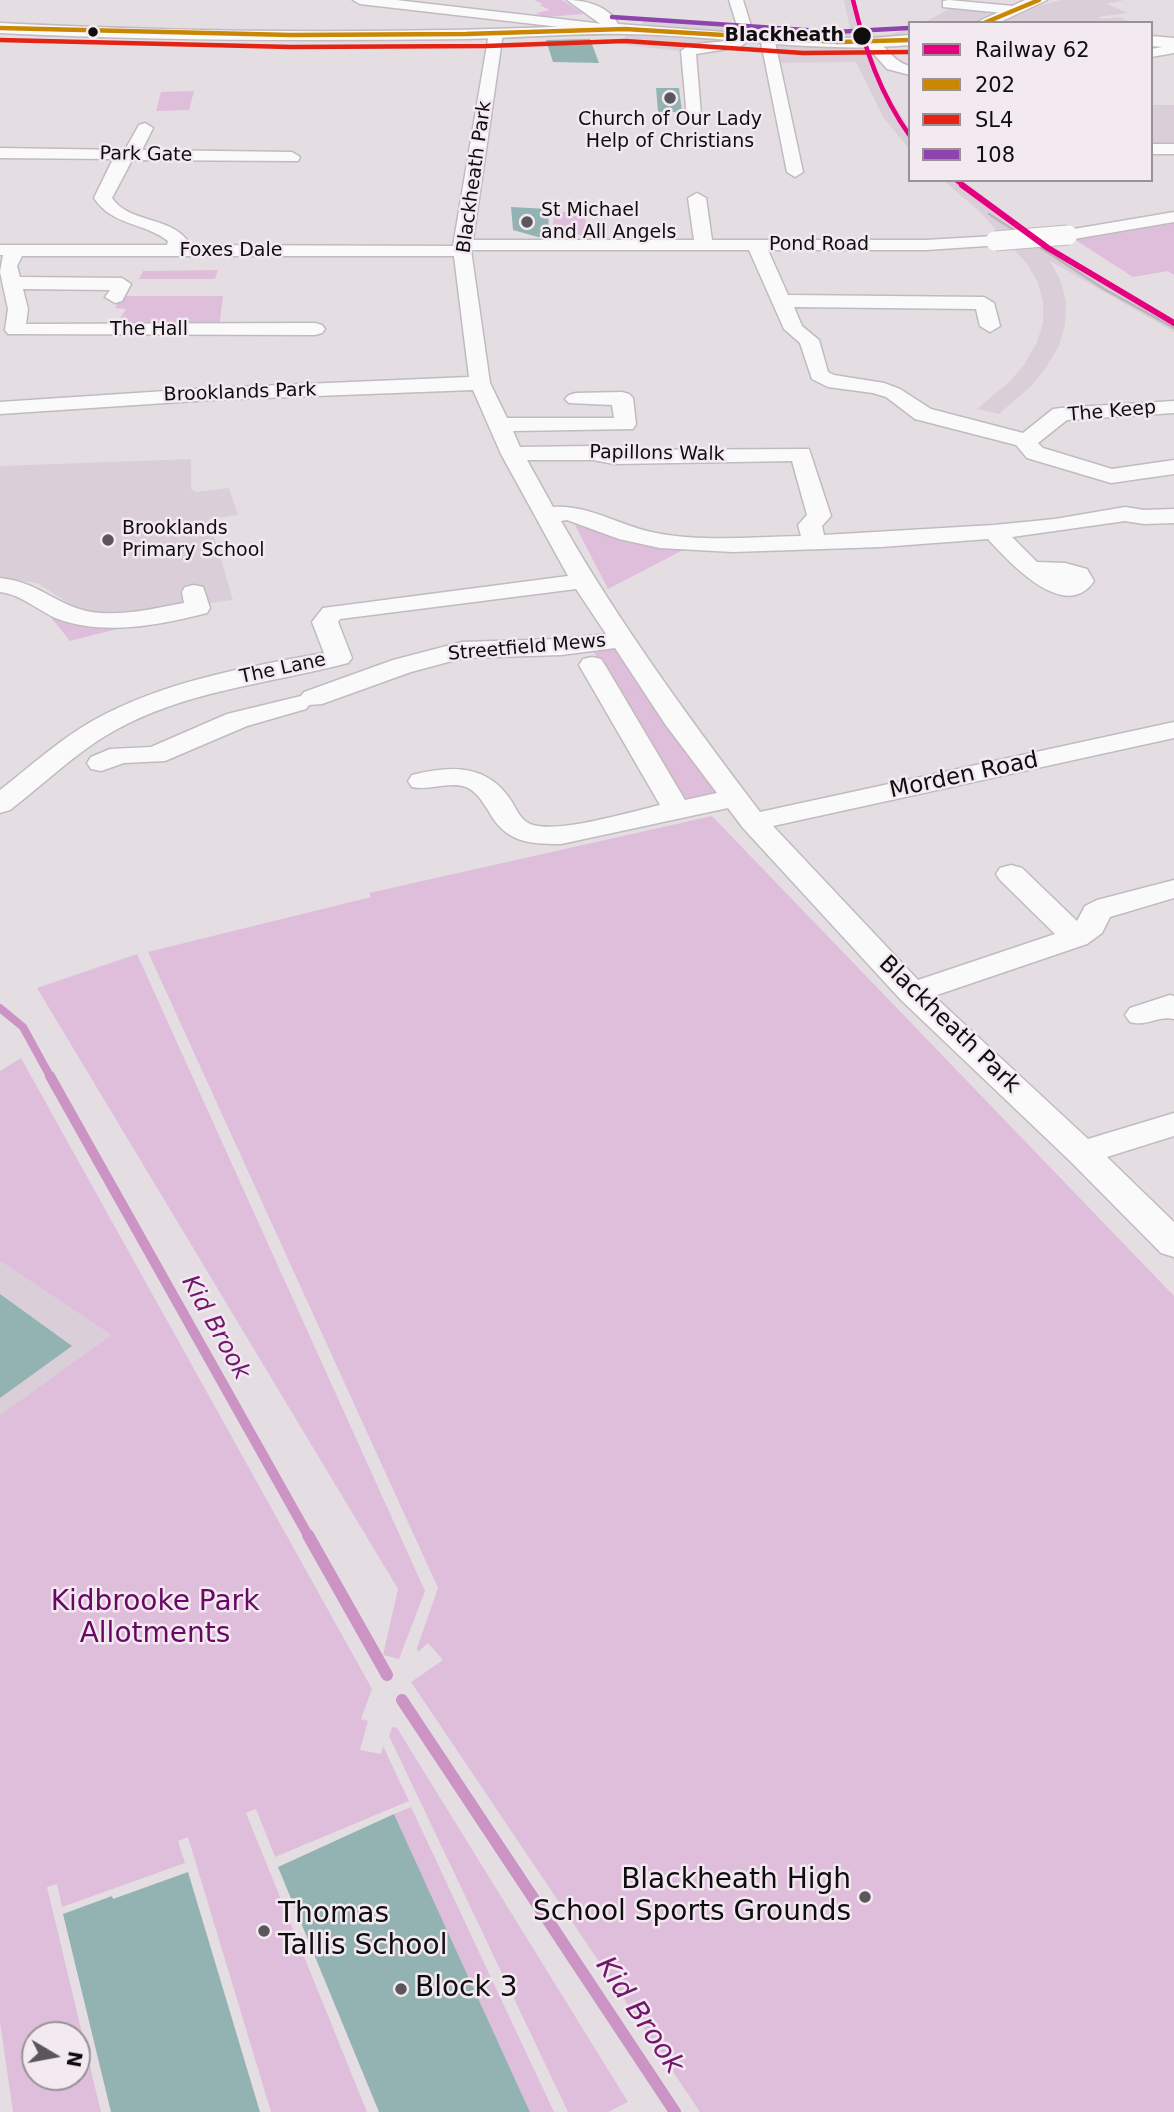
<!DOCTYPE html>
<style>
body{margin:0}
#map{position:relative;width:1174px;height:2112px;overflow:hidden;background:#e4dee3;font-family:"DejaVu Sans",sans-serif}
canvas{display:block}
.legend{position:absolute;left:908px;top:21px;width:245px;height:161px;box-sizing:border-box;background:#f3e9f1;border:2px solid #989197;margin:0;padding:9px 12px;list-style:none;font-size:21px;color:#100d0f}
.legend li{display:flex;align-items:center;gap:14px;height:35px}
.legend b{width:35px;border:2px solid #989197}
.north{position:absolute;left:21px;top:2021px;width:70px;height:70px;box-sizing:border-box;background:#f3e9f1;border:2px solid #989197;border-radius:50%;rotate:100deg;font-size:19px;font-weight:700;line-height:28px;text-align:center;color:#100d0f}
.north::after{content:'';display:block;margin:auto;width:24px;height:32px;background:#5a5659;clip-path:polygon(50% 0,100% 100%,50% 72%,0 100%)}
</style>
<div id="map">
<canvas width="1174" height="2112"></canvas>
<ul class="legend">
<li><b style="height:9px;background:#e5007d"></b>Railway 62</li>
<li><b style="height:9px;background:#c98703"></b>202</li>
<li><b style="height:9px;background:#e42313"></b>SL4</li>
<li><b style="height:9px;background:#8e44ad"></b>108</li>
</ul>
<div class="north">N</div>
</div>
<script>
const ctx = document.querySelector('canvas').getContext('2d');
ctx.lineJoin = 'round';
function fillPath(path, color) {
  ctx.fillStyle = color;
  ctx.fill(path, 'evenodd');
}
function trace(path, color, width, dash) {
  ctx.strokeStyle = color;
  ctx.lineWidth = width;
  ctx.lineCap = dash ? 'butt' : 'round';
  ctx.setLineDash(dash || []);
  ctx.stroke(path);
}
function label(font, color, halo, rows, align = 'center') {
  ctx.font = font + ' "DejaVu Sans",sans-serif';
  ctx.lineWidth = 5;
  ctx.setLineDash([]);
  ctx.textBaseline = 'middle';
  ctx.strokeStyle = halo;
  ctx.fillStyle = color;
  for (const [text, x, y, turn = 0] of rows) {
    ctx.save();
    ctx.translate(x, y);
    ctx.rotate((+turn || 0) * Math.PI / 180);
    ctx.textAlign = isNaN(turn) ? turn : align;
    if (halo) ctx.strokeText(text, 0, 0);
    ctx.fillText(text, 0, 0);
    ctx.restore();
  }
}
fillPath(new Path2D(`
 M 844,0 L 855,0 L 862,34 L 885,35 L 910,29 L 910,38 L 884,41 L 762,37 L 766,32 L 851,34 Z
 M 1061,0 L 1124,0 L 1107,4 L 1128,13 L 1098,17 L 1102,19 L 1120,17 L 1132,23 L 995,23 L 1030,8 Z
 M 956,5 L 1003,10 L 975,23 L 923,23 Z
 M 649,20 L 741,29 L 743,35 L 657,28 L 641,23 Z
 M 625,33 L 668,34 L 731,40 L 681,51 L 626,45 Z
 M 781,45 L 870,48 L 884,87 L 910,130 L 910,150 L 883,117 L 856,62 L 780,63 L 775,48 Z
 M 1151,105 L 1174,105 L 1174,145 L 1151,145 Z
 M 943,180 L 962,180 L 1043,241 L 1144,305 L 1174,320 L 1174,332 L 1050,261 L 1060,279 L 1066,301 L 1065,325 L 1059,346 L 1045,369 L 1031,386 L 999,414 L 977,409 L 1009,382 L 1024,365 L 1037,342 L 1043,323 L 1043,302 L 1038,283 L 1027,264 L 979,211 Z
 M 191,459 L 191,489 L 196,492 L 229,488 L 238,515 L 209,519 L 233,600 L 115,615 L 79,610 L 37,583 L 0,578 L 0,466 Z
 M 0,1261 L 111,1335 L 0,1415 Z`), '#dacfd9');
fillPath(new Path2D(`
 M 534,0 L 562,0 L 584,14 L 545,17 L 536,13 L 550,10 L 539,5 L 543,4 Z
 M 194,91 L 189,110 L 156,111 L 161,92 Z
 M 554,212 L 586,212 L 585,235 L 552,235 Z
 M 1174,223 L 1174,275 L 1168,271 L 1133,277 L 1074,239 Z
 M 218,270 L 215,279 L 139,279 L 143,271 Z
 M 125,296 L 223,296 L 219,328 L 114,329 L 126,309 L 115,308 L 119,300 Z
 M 575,525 L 619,538 L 685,549 L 608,589 Z
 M 49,615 L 59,619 L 121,626 L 121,628 L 70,641 Z
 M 619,646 L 716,790 L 716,796 L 684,803 L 593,651 Z
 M 712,816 L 1174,1296 L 1174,2112 L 700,2112 L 411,1682 L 443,1660 L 428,1643 L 418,1652 L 417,1648 L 438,1588 L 148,952 L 371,897 L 369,893 Z
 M 137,954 L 425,1591 L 399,1659 L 383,1655 L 398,1589 L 37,988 Z
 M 21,1058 L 372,1689 L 361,1719 L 368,1721 L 360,1750 L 381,1754 L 383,1746 L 409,1801 L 275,1857 L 256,1809 L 246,1813 L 367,2112 L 271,2112 L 188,1837 L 178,1841 L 185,1863 L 62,1907 L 57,1884 L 47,1887 L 101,2112 L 13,2112 L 0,2022 L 0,1415 L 111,1335 L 0,1261 L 0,1071 ZM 77,2035 L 77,2077 L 35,2077 L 35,2035 Z
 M 392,1727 L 397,1728 L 628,2102 L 608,2112 L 568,2112 L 389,1736 Z
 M 411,1807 L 554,2112 L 530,2112 L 394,1814 Z`), '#dfbedb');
trace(new Path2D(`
 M 0,1008 L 23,1027 L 51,1078`), '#cb94c5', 8);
trace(new Path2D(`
 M 50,1076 L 309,1537`), '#cb94c5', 10);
trace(new Path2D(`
 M 308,1535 L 387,1675
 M 402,1700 L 675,2112`), '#cb94c5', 12);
fillPath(new Path2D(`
 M 590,39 L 599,63 L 553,62 L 546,40 Z
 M 656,88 L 679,88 L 682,112 L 658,112 Z
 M 511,207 L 549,209 L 548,237 L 538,237 L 513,230 Z
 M 0,1294 L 72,1346 L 0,1398 Z
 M 394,1814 L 530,2112 L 379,2112 L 278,1867 Z
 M 188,1872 L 260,2112 L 111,2112 L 63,1914 L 112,1896 L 113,1899 Z`), '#93b3b3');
const minor = new Path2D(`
 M 353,0 L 396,0 L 612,25 L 619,29 L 612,33 L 360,4 Z
 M 729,0 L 743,0 L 754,36 L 740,47 L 696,54 L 701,115 L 693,120 L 687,118 L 681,51 C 697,38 722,47 740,35 Z
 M 949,0 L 1013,6 L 1020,10 L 1013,14 L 943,7 L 943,1 Z
 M 496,29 L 503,33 L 473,240 L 694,240 L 688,198 L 697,193 L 706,198 L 712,240 L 926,240 L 995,236 L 1004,241 L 1001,245 L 926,250 L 768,250 L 788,295 L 984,297 L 994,303 L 1000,326 L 990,332 L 980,326 L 976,309 L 794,307 L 802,326 L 819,340 L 828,372 L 834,375 L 884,383 L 900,389 L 931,409 L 1023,433 L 1053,409 L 1061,408 L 1174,401 L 1174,413 L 1067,420 L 1038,443 L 1043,448 L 1112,469 L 1174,460 L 1174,474 L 1111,483 L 1027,458 L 1016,445 L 915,419 L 886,397 L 873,393 L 828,387 L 812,379 L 800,343 L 784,329 L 749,250 L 471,250 L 490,383 L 507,418 L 614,418 L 612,405 L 569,403 L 565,399 L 569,395 L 576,393 L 622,392 L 629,394 L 633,398 L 636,424 L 633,429 L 513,431 L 520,447 L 593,446 L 614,450 L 809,449 L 831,516 L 822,526 L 824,535 L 994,525 L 1055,519 L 1125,507 L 1144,510 L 1174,509 L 1174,523 L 1144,524 L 1125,521 L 1012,537 L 1037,562 L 1065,563 L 1087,569 L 1094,581 C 1065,624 1008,561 988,539 L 881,547 L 733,552 L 660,548 L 619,539 L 567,520 L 561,521 C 619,623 689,718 760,812 L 1174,722 L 1174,738 L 773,826 L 918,980 L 1055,934 L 1000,880 L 996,874 L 1000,868 L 1011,865 L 1022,868 L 1077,921 L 1085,906 L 1097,900 L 1174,880 L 1174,898 L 1110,917 L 1102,933 L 1087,944 L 934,996 L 1088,1139 L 1174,1113 L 1174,1136 L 1107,1157 L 1174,1222 L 1174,1257 L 1161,1253 L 1070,1161 L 901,1000 L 743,828 L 728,808 L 561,844 C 527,844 505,842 488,810 C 482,801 476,791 466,787 C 449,781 429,791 412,787 L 408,781 L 412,775 C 452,765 488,764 512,802 C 517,811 522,822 533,825 C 561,833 630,812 660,805 L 579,665 L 583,659 L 592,657 L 601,659 L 605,665 L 685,800 L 717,793 L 665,724 L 615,648 L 561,655 L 463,658 L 411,672 L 322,704 L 309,705 L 306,709 L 247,726 L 165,761 L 124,763 L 101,771 L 91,769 L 87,763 L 91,757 L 110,749 L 151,747 L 227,714 L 301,696 L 304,692 L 393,660 L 462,642 L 561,639 L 606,634 L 576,589 L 340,619 L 338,622 L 352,658 L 348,663 C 268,684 186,690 112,732 C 75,753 44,784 10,810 L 0,813 L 0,790 C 31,766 60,739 94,720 C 165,681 246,667 324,653 L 312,622 L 323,608 L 568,576 L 501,454 L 473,390 L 211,400 L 0,414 L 0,402 L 211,388 L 469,377 L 454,256 L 22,256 L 17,266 L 20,277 L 122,278 L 131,284 L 122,301 L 115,303 L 105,297 L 110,290 L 23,289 L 28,309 L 26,324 L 315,323 L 322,325 L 325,329 L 322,333 L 315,335 L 8,334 L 5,330 L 8,309 L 0,272 L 3,255 L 0,255 L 0,245 L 167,245 L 168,241 C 144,222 112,226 94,198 L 113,159 L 0,158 L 0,148 L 125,150 L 139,125 L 145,123 L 153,128 L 142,150 L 292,152 L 300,157 L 298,161 L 132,160 L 112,198 C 129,223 168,216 187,240 L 185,245 L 453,246 L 489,33 ZM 527,460 L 593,460 L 614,464 L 792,461 L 807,515 L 798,525 L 801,536 C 754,537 703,542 656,533 C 622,527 588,504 553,507 Z
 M 768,38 L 775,42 L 803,172 L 795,177 L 787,172 L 761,42 Z
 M 872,40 C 888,45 891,61 910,66 L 910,75 L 887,69 L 865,44 Z
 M 1174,45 L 1174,53 L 1151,57 L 1151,49 Z
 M 1151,144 L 1174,144 L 1174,154 L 1151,154 Z
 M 1174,212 L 1174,222 L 1068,240 L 1059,235 L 1068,230 Z
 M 0,578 C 34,582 47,597 76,608 C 109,620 151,609 184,603 L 182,592 L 185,587 L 194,585 L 203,587 L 210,608 L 207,613 C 160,625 105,636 58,619 C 38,611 23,595 0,592 Z
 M 1170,995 L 1174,996 L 1174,1019 C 1159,1015 1147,1027 1130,1022 L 1125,1015 L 1130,1008 Z`);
const secondary = new Path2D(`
 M 567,0 C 585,0 609,6 618,24 L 803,38 L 874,38 L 910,35 L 910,45 C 814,54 720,35 625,34 C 572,33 519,38 466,39 C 310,41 155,41 0,33 L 0,23 C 200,33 402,34 602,25 Z
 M 1025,0 L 1047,0 L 998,23 L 975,23 Z
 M 1151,36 L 1174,38 L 1174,48 L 1151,46 Z`);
trace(minor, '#c0bbbf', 3);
trace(secondary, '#c0bbbf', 3);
fillPath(minor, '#fbfafb');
fillPath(secondary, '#fbfafb');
trace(new Path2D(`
 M 989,214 L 1104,289 L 1174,328`), '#b8b6b8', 2.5);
const minorBridge = new Path2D(`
 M 995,241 L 1068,235`);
trace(minorBridge, '#c0bbbf', 21, []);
trace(minorBridge, '#fbfafb', 19);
trace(new Path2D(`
 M 984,23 L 1039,0
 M 0,28 L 291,35 L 466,34 L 625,29 L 838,42 L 910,40`), '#c98703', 4.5);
trace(new Path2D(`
 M 0,40 L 291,47 L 486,46 L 625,41 L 803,53 L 910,52`), '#e42313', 4.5);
trace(new Path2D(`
 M 612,17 L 835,32 L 909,28`), '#8e44ad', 4.5);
trace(new Path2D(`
 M 853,0 C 865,49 880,94 910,136
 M 956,180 L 965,187`), '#e5007d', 4.5);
trace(new Path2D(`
 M 962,185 L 1048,248 L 1174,323`), '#e5007d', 6);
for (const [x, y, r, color] of [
 [93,32,6,"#100d0f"],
 [862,36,10,"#100d0f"],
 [670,98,7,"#5a5659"],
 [527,222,7,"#5a5659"],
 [108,540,7,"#5a5659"],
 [865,1897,7,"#5a5659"],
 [264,1931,7,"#5a5659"],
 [401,1989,7,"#5a5659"]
]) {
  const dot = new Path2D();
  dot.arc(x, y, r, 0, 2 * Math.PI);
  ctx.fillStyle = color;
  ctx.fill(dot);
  trace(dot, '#f3e9f1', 2.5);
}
label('bold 19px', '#100d0f', '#f3e9f1', [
 ["Blackheath",844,36]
], 'right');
label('19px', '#100d0f', '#f3e9f1', [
 ["Church of Our Lady",670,120,"center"],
 ["Help of Christians",670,142,"center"],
 ["St Michael",541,211],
 ["and All Angels",541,233],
 ["Brooklands",122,529],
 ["Primary School",122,551]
], 'left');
label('19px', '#100d0f', '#f3e9f1', [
 ["Park Gate",146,155,1],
 ["Blackheath Park",475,177,-82],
 ["Pond Road",819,245],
 ["Foxes Dale",231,251],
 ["The Hall",149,330],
 ["Brooklands Park",240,393,-2],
 ["The Keep",1112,412,-5],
 ["Papillons Walk",657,454,1],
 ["Streetfield Mews",527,648,-5],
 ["The Lane",283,669,-12]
]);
label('23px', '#100d0f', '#f3e9f1', [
 ["Morden Road",964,776,-12],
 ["Blackheath Park",949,1025,44]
]);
label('italic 24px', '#72166d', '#f3e9f1', [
 ["Kid Brook",215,1328,61]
]);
label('28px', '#690864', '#f3e9f1', [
 ["Kidbrooke Park",155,1603],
 ["Allotments",155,1635]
]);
label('28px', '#100d0f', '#f3e9f1', [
 ["Blackheath High",851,1881,"right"],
 ["School Sports Grounds",851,1913,"right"],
 ["Thomas",278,1915],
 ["Tallis School",278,1947],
 ["Block 3",415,1989]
], 'left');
label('italic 28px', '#72166d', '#f3e9f1', [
 ["Kid Brook",639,2016,56]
]);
</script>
